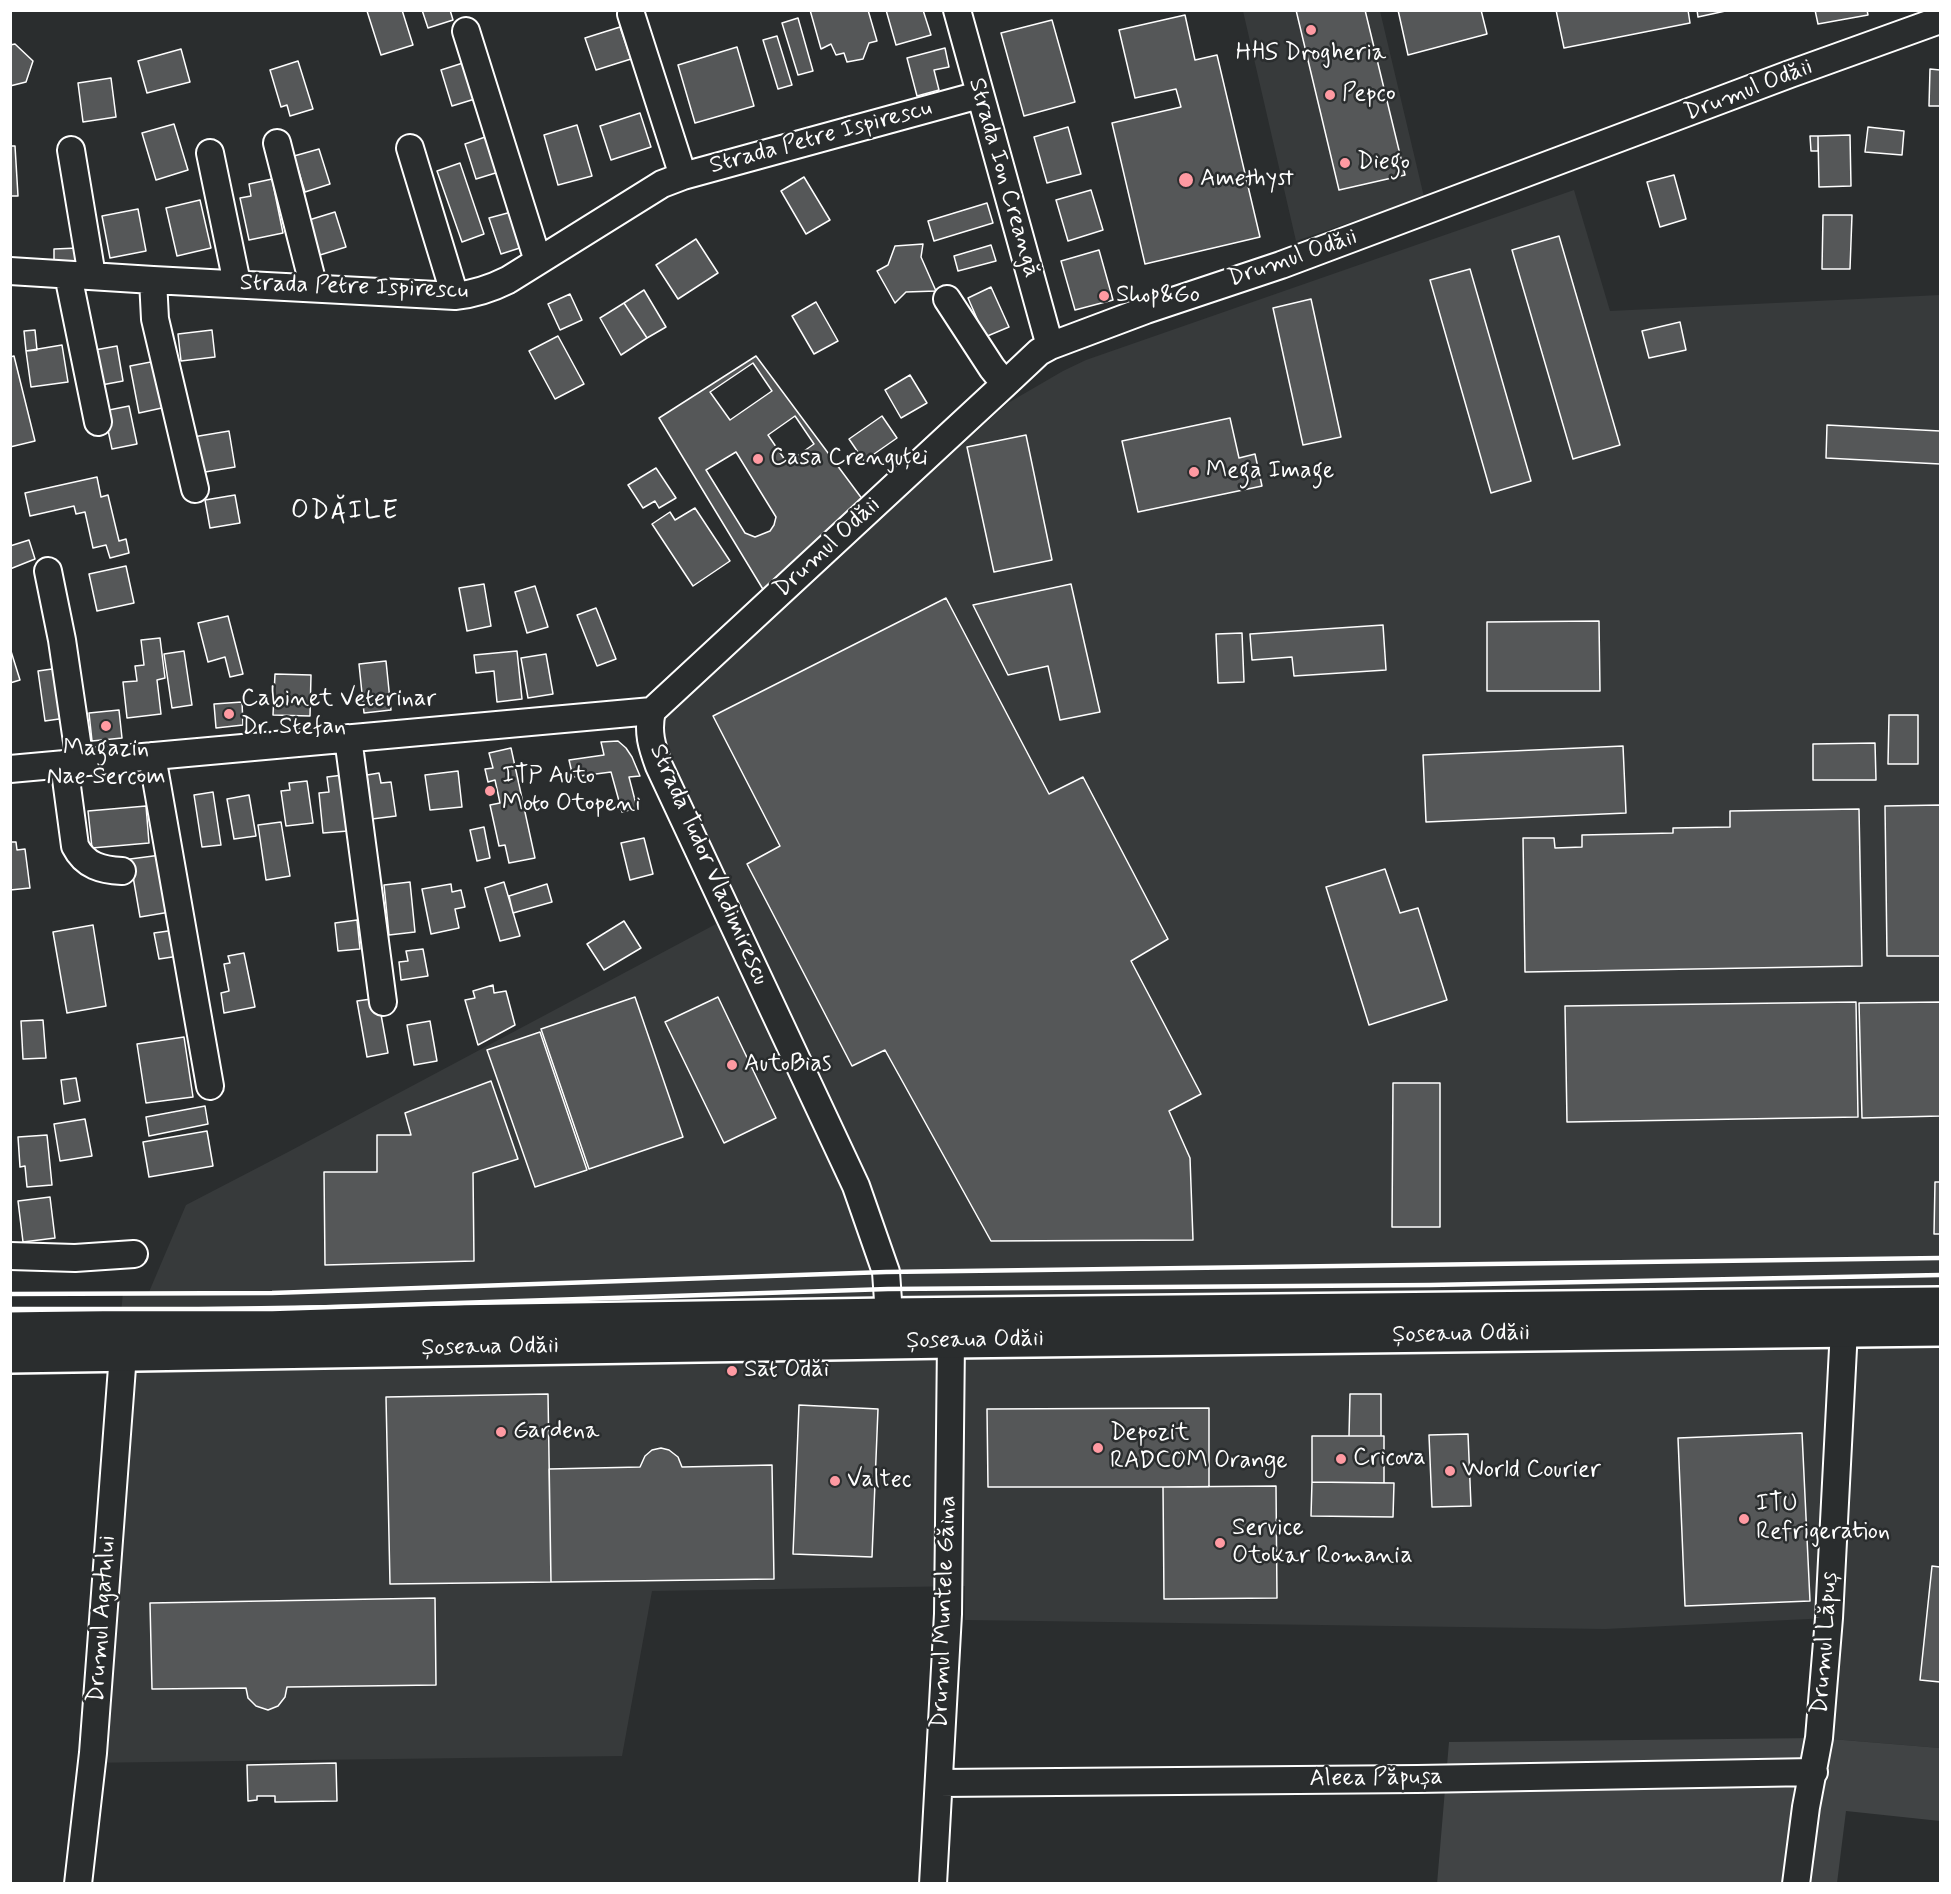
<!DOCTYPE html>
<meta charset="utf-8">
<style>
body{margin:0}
#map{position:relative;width:1951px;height:1894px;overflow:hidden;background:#2a2d2e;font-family:Mynerve,sans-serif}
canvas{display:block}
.frame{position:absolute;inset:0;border:12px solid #fff;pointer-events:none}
</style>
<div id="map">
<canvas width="1951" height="1894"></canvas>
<div class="frame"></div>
</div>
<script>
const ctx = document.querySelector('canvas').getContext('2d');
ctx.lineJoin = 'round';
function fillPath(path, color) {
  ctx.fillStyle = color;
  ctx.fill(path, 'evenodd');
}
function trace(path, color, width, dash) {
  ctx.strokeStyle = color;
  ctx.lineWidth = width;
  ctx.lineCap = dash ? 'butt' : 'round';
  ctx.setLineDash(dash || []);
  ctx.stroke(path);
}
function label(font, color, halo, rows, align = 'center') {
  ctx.font = font + ' Mynerve,sans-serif';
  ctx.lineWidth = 5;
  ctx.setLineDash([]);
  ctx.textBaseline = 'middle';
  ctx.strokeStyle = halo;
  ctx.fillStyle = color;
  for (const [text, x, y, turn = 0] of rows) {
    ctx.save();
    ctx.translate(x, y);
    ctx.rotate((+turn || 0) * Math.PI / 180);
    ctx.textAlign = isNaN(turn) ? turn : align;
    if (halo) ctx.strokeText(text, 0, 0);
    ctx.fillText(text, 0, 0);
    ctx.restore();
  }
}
fillPath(new Path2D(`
 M 1243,11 L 1380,11 L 1424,197 L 1296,241 Z
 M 1574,190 L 1610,311 L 1940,295 L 1940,1748 L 1819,1738 L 1829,1618 L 1605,1629 L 965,1620 L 965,1586 L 652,1591 L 622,1756 L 80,1763 L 123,1292 L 149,1292 L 186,1205 L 290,1151 L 716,924 L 634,741 L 1008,403 L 1063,371 L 1086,360 Z`), '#373a3b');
fillPath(new Path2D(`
 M 1819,1738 L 1940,1748 L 1940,1821 L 1846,1811 L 1837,1883 L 1437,1884 L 1449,1742 Z`), '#414445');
const building = new Path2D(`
 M 402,10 L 413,45 L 381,55 L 367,11 Z
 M 422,10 L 450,10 L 453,20 L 428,28 Z
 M 810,10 L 868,10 L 877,41 L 869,43 L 863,59 L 847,62 L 844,53 L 836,55 L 831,44 L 821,49 Z
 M 886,10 L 923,10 L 931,35 L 896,45 Z
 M 1296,10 L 1365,10 L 1405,175 L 1339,190 Z
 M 1398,10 L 1481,10 L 1487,34 L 1408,55 Z
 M 1556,10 L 1688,10 L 1690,23 L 1564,48 Z
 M 1697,10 L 1730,10 L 1698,17 Z
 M 1815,10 L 1867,10 L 1868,15 L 1818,24 Z
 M 1185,15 L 1195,60 L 1217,55 L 1260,237 L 1145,264 L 1112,123 L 1181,107 L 1176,89 L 1135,98 L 1119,30 Z
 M 798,18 L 813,71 L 798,75 L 782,23 Z
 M 1052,20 L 1075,102 L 1024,116 L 1001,33 Z
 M 620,27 L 631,59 L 596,70 L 585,38 Z
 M 777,36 L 792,85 L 778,89 L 763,40 Z
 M 15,44 L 33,61 L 26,82 L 10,86 L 10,45 Z
 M 737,47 L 754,106 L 695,123 L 678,65 Z
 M 945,48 L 949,67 L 934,70 L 939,90 L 917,96 L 907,58 Z
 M 181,49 L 190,82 L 147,93 L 138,61 Z
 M 298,61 L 313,109 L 290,116 L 287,105 L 281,107 L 270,70 Z
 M 466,62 L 478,98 L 452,106 L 441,70 Z
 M 1930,69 L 1940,70 L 1940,106 L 1929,106 Z
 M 111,78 L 116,117 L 83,122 L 78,83 Z
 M 640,113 L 651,147 L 611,160 L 600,126 Z
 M 174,124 L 188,170 L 156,180 L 142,133 Z
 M 577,125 L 592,176 L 558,185 L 544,135 Z
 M 1068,127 L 1081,174 L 1047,183 L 1034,137 Z
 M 1868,127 L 1904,131 L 1902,155 L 1865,152 Z
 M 491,135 L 502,171 L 476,179 L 465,144 Z
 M 1850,135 L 1851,186 L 1819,187 L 1818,136 Z
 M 1810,136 L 1818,136 L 1818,151 L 1811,151 Z
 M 10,146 L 15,146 L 18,196 L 10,196 Z
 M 319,149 L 330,184 L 305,192 L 294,156 Z
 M 460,163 L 484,234 L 462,242 L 437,171 Z
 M 1674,175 L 1686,219 L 1660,227 L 1647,182 Z
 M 804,177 L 830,220 L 806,234 L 781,191 Z
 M 272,179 L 283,233 L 249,240 L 240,198 L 251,196 L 249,184 Z
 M 1091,190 L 1103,230 L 1068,241 L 1056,200 Z
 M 200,200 L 211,248 L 177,256 L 166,208 Z
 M 987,203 L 993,223 L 934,241 L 928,221 Z
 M 138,209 L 146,251 L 110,258 L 102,216 Z
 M 515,211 L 526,246 L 501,254 L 489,218 Z
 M 335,212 L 346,247 L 320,255 L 309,220 Z
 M 1823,215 L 1852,215 L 1850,269 L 1822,269 Z
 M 1559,236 L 1620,445 L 1573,459 L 1512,250 Z
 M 696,239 L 718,273 L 678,299 L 656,265 Z
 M 923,244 L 921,257 L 936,291 L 906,292 L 895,303 L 877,271 L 888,265 L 895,246 Z
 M 991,245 L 996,261 L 958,271 L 954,256 Z
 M 78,248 L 78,267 L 54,267 L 54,249 Z
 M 1099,250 L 1113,300 L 1075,310 L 1061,261 Z
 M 1470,269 L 1531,481 L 1491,493 L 1430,280 Z
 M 991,287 L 1009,327 L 985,337 L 968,298 Z
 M 644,290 L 666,327 L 647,338 L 624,303 Z
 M 570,294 L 582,320 L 560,330 L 548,304 Z
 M 1311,299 L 1341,437 L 1303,445 L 1273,308 Z
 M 816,302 L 838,341 L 814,354 L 792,316 Z
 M 624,303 L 647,338 L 621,355 L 600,318 Z
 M 1680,322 L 1686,350 L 1649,358 L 1642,331 Z
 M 35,330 L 37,350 L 26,351 L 24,331 Z
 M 212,330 L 215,357 L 181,361 L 178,334 Z
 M 558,336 L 584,384 L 555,399 L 529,351 Z
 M 62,345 L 68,382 L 31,387 L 26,351 Z
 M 117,346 L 123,381 L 96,386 L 89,351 Z
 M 14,356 L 35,441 L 10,447 L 10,357 Z
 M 756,356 L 863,500 L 764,591 L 659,418 Z
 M 161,360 L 171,406 L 139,413 L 130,366 Z
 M 753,363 L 772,391 L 730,420 L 710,392 Z
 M 910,375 L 927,403 L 901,418 L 885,390 Z
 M 129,406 L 137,444 L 112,449 L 104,411 Z
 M 795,416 L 814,444 L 787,463 L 768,435 Z
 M 882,416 L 897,438 L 864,461 L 849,439 Z
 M 1230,418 L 1239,458 L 1255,454 L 1262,486 L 1138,512 L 1122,441 Z
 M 1827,425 L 1940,431 L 1940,464 L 1826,458 Z
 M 229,431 L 235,467 L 199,473 L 193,437 Z
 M 1026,435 L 1052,560 L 994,572 L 967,447 Z
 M 736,452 L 776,517 L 774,525 L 770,531 L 755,537 L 745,533 L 706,470 Z
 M 656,468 L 676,498 L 659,508 L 655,501 L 643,508 L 628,485 Z
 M 97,477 L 101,497 L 108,495 L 119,541 L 126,539 L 129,553 L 110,558 L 106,545 L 93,548 L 85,512 L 76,514 L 74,506 L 30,516 L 25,493 Z
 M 235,495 L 240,523 L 210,528 L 205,500 Z
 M 695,508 L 730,561 L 693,586 L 652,524 L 670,512 L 675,520 Z
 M 29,540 L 35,559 L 10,569 L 10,546 Z
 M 126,566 L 134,603 L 97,611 L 89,574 Z
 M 484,584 L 491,626 L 467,631 L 459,588 Z
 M 1071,584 L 1100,712 L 1060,720 L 1048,666 L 1008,675 L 973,605 Z
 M 535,586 L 548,627 L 527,633 L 515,592 Z
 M 946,598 L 1049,794 L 1083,777 L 1168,939 L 1131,961 L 1201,1094 L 1169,1111 L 1190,1158 L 1193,1240 L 991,1241 L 885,1050 L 852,1066 L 747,864 L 780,846 L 713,716 Z
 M 596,608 L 616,659 L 597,666 L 577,615 Z
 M 228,616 L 243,674 L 230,677 L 225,657 L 208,662 L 198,623 Z
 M 1599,621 L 1600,691 L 1487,691 L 1487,622 Z
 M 1383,625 L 1386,670 L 1294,676 L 1292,657 L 1252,660 L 1250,634 Z
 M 1242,633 L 1244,682 L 1218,683 L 1216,634 Z
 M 160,638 L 165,678 L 157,680 L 161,714 L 127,718 L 123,682 L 137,681 L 135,666 L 144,665 L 141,640 Z
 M 10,648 L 20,680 L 10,683 Z
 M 184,651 L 192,705 L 172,708 L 164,654 Z
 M 517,651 L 522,699 L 497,702 L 494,671 L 476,673 L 474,655 Z
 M 546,654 L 553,694 L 528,698 L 521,658 Z
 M 386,661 L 391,710 L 364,713 L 359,664 Z
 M 59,668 L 66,718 L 45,721 L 38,671 Z
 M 275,674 L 311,675 L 310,716 L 273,715 Z
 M 242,702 L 243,725 L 216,728 L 214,704 Z
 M 119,710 L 122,738 L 92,741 L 89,713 Z
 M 1889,715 L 1918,715 L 1918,764 L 1888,764 Z
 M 618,741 L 626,748 L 632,757 L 640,776 L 629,777 L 637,808 L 622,812 L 611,772 L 573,777 L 569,760 L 604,755 L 601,742 Z
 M 1875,743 L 1876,780 L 1813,780 L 1813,744 Z
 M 1623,746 L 1626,813 L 1426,822 L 1423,755 Z
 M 511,748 L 535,858 L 509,863 L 505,845 L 499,846 L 490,805 L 500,803 L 495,780 L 488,782 L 485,769 L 493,768 L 489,753 Z
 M 458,771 L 462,807 L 430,810 L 425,775 Z
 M 379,773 L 381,783 L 391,782 L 396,816 L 372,819 L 367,775 Z
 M 343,775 L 348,831 L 323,833 L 319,793 L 329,792 L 327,777 Z
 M 307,781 L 313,823 L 286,826 L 281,791 L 290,790 L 289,783 Z
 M 213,792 L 221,845 L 202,847 L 194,795 Z
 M 249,795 L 256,836 L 234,839 L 227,799 Z
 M 1940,805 L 1940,956 L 1887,956 L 1885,806 Z
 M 146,806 L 149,843 L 92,848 L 88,811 Z
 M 1859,809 L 1862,966 L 1525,972 L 1523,838 L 1554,838 L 1555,848 L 1582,847 L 1582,835 L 1673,833 L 1673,828 L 1730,827 L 1730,811 Z
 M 281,822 L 290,876 L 266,880 L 258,825 Z
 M 484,827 L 490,858 L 477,861 L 470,830 Z
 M 644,838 L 653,874 L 630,880 L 621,843 Z
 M 10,842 L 16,842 L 17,850 L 25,849 L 30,888 L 10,890 Z
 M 161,855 L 170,912 L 140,917 L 130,859 Z
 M 1385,869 L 1400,913 L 1418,908 L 1447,1000 L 1369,1025 L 1326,887 Z
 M 410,882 L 415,932 L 389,935 L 384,885 Z
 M 504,882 L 520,936 L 500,941 L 485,888 Z
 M 451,884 L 452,892 L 461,890 L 465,907 L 455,909 L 459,928 L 431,934 L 422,889 Z
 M 547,884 L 552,902 L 513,913 L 509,896 Z
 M 357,920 L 360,949 L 338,951 L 335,923 Z
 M 624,921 L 641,948 L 604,970 L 587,944 Z
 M 93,925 L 106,1006 L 67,1013 L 53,932 Z
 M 175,930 L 179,956 L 159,959 L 154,933 Z
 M 423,949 L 428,976 L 401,980 L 399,962 L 408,961 L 406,951 Z
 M 244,953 L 255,1007 L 224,1013 L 221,993 L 229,991 L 224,964 L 230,963 L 228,956 Z
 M 493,985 L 494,993 L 506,991 L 515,1025 L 478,1045 L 465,1000 L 475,998 L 473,991 Z
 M 635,997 L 683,1137 L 589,1169 L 541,1029 Z
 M 718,997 L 776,1118 L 724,1143 L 665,1022 Z
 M 378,998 L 388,1053 L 367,1057 L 357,1001 Z
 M 1856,1002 L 1858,1117 L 1567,1122 L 1565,1006 Z
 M 1940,1002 L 1940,1116 L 1862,1118 L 1859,1003 Z
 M 43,1020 L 46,1058 L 23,1059 L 21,1021 Z
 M 430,1021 L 437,1061 L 414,1065 L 407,1025 Z
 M 540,1032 L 587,1170 L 535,1187 L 487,1050 Z
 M 184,1037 L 193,1097 L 146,1103 L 137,1044 Z
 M 76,1078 L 80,1101 L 64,1104 L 61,1080 Z
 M 491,1081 L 518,1159 L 473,1173 L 474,1261 L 325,1265 L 324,1172 L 377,1172 L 377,1135 L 411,1135 L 405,1113 Z
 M 1393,1083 L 1440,1083 L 1440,1227 L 1392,1227 Z
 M 205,1106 L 208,1124 L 149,1136 L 146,1117 Z
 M 85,1119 L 92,1156 L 60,1161 L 54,1124 Z
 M 207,1131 L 213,1166 L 149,1177 L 143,1142 Z
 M 47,1135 L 52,1185 L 27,1187 L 25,1166 L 20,1167 L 18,1137 Z
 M 1935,1182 L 1940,1182 L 1940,1234 L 1934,1234 Z
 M 50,1197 L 55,1238 L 23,1242 L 18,1201 Z
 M 548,1394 L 551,1582 L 390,1584 L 386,1397 Z
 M 1350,1394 L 1381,1394 L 1381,1436 L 1349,1436 Z
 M 799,1405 L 878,1409 L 872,1557 L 793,1554 Z
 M 1209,1408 L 1209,1487 L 988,1487 L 987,1409 Z
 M 1802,1433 L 1810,1601 L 1685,1606 L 1678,1438 Z
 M 1468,1434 L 1471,1506 L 1432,1507 L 1429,1435 Z
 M 1312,1436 L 1384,1436 L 1384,1483 L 1312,1482 Z
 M 661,1448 L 669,1450 L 678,1457 L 682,1467 L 772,1465 L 774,1579 L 551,1582 L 549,1469 L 640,1467 L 645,1456 L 652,1450 Z
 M 1312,1482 L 1394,1483 L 1393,1517 L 1311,1516 Z
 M 1276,1486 L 1277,1598 L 1164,1599 L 1163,1487 Z
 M 1932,1566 L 1940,1567 L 1940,1682 L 1920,1680 Z
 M 435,1598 L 436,1685 L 287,1687 L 285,1697 L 278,1706 L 268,1710 L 256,1706 L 248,1698 L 246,1688 L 152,1689 L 150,1603 Z
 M 336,1763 L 337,1801 L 275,1802 L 275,1796 L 257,1796 L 257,1800 L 248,1801 L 247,1765 Z`);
fillPath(building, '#555758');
trace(building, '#fff', 1.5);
const minor = new Path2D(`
 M 957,10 L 1050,346
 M 631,14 L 683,176
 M 466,31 L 538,261
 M 277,143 L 314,288
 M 410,148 L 455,296
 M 71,150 L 92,276
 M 210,153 L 237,283
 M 10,271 L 153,280 L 455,296 C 475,294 490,289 508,280 L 662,184 L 683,176 L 979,95
 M 68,275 L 98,422
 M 153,280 L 155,319 L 195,489
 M 947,299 L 992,368 L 1005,384
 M 48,571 L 62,640 L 80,762
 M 652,711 L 1005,384 L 1039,352 L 1050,346 L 1146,310 L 1281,265 L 1790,74 L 1940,20
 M 652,711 C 647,732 652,747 659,766 L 856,1186 L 886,1272 L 889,1315
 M 348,738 L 383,1002
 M 152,756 L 210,1086
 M 64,764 L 75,846 C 85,866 102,870 122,871
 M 10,769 L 652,711
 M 10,1256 L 75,1258 L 134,1254
 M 939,1783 L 1417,1779 L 1814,1772
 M 78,1884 L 93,1753 L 123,1354
 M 933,1884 L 948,1614 L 951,1341
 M 1796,1884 L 1806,1807 L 1819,1738 L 1829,1618 L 1844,1329`);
const major = new Path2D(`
 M 10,1329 L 889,1315 L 1940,1304
 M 10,1356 L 951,1341 L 1940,1329`);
trace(minor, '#fff', 30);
trace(major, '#fff', 38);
trace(minor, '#2a2d2e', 26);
trace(major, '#2a2d2e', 33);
trace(new Path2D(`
 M 10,1294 L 272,1293 L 886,1272 L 1940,1258
 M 10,1309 L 272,1309 L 888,1289 L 1430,1285 L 1940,1275`), '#fff', 4.5);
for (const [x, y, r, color] of [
 [1311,30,6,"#ff9aa2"],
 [1330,95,6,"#ff9aa2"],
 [1345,163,6,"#ff9aa2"],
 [1186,180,8,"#ff9aa2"],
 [1104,296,6,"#ff9aa2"],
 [758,459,6,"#ff9aa2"],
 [1194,472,6,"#ff9aa2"],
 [229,714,6,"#ff9aa2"],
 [106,726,6,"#ff9aa2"],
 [490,791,6,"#ff9aa2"],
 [732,1065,6,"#ff9aa2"],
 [732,1371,6,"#ff9aa2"],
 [501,1432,6,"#ff9aa2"],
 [1098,1448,6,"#ff9aa2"],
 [1341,1459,6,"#ff9aa2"],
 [1450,1471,6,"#ff9aa2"],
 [835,1481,6,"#ff9aa2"],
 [1744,1519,6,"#ff9aa2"],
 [1220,1543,6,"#ff9aa2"]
]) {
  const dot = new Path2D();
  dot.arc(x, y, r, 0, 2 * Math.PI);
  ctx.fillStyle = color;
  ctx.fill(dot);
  trace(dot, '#2a2d2e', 2);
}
label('24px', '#fff', '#2a2d2e', [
 ["HHS Drogheria",1311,54,"center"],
 ["Pepco",1342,95],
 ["Diego",1357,163],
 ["Amethyst",1200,180],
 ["Shop&Go",1116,296],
 ["Casa Crenguței",770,459],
 ["Mega Image",1206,472],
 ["Cabinet Veterinar",241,700],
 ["Dr. Stefan",241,728],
 ["Magazin",106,750,"center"],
 ["Nae Sercom",106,778,"center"],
 ["ITP Auto",502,777],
 ["Moto Otopeni",502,805],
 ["AutoBias",744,1065],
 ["Sat Odăi",744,1371],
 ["Gardena",513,1432],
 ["Depozit",1110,1434],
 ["RADCOM Orange",1110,1462],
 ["Cricova",1353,1459],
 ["World Courier",1462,1471],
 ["Valtec",847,1481],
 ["ITU",1756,1505],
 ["Refrigeration",1756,1533],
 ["Service",1232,1529],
 ["Otokar Romania",1232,1557]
], 'left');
label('24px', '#fff', '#2a2d2e', [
 ["Drumul Odăii",1749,91,-21],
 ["Strada Petre Ispirescu",821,138,-15],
 ["Strada Ion Creangă",1003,178,74],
 ["Drumul Odăii",1293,259,-19],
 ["Strada Petre Ispirescu",354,288,2],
 ["Drumul Odăii",828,548,-43],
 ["Strada Tudor Vladimirescu",708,865,66],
 ["Șoseaua Odăii",1461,1335,-1],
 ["Șoseaua Odăii",975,1341,-1],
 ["Șoseaua Odăii",490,1348,-1],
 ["Drumul Muntele Găina",945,1612,-88],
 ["Drumul Agatului",103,1619,-86],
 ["Drumul Lăpuș",1826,1643,-86],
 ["Aleea Păpușa",1376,1779,-1]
]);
ctx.letterSpacing = '1.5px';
label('27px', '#fff', '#2a2d2e', [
 ["ODĂILE",345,512]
]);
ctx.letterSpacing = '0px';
</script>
